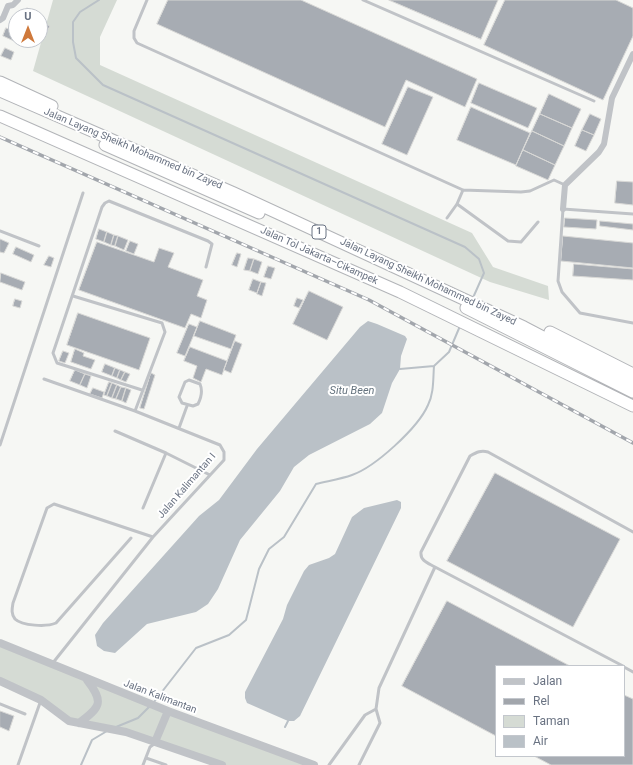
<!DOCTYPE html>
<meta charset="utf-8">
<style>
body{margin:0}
#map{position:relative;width:633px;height:765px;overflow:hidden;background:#f6f7f4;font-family:Roboto,sans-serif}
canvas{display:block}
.legend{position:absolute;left:495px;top:665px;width:130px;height:92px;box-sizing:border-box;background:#fff;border:1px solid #c3c7cd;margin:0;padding:5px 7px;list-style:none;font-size:12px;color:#697282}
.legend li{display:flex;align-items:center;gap:8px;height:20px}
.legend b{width:20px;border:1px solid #c3c7cd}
.north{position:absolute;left:8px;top:8px;width:40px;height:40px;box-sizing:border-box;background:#fff;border:1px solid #c3c7cd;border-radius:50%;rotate:0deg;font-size:11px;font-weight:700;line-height:16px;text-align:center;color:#697282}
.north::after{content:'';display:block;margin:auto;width:14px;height:18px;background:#cf793b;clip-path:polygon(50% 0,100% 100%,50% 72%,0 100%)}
</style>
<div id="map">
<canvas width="633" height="765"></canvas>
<ul class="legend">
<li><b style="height:5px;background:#c0c3c7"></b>Jalan</li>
<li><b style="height:5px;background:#a2a6ac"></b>Rel</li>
<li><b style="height:11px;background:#d5dbd4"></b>Taman</li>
<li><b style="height:11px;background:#bac1c7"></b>Air</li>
</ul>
<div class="north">U</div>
</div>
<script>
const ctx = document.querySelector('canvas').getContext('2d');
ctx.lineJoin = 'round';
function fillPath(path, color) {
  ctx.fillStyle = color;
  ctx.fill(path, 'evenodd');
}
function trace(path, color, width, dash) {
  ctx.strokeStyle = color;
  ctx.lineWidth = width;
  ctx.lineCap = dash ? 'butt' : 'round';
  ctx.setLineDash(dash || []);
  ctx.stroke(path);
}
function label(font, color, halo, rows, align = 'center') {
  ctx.font = font + ' Roboto,sans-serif';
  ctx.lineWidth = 4;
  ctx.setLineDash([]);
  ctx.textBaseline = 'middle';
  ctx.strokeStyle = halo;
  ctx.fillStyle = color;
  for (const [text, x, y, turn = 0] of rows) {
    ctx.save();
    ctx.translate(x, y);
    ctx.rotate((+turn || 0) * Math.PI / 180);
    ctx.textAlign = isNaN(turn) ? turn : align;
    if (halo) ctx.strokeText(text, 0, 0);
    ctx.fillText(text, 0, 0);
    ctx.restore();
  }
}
fillPath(new Path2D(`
 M 53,0 L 117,0 L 100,37 L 100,65 L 472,233 L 493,267 L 548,286 L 549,300 L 490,282 L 33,71 Z
 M 0,644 L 314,765 L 222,765 L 155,742 L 79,723 L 0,681 Z`), '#d5dbd4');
fillPath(new Path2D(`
 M 368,321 L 377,324 L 405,336 L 407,339 L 401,356 L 400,369 L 392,383 L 382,413 L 370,424 L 309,455 L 294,467 L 280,491 L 240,540 L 218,589 L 208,604 L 196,612 L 147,624 L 115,653 L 104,651 L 97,646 L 95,635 L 103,623 L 199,516 L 219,500 L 257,449 L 360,327 Z
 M 397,500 L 401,502 L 401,508 L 300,716 L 294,721 L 288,721 L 247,703 L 245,698 L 245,692 L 283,619 L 287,605 L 304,571 L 309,565 L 329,558 L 335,554 L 352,517 L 364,508 Z`), '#bac1c7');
trace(new Path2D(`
 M 99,0 L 80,12 L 73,22 L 73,42 L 76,58 L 103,85 L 465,247 L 479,259 L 484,273 L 472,300
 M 400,369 L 434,366
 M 154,702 L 196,648 L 229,635 L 246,620 L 259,569 L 269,549 L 284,537 L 316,484 C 328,481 341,479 352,475 C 375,467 418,428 428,405 C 434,393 433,379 434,366 L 449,352 L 460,326
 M 116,727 L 138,718 L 149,707
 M 285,727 L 288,721
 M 81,765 L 92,740 L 107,731`), '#bac1c7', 2);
const building = new Path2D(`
 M 168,0 L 301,0 L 477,79 L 465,107 L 406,80 L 385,127 L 157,24 Z
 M 389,0 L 498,0 L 481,39 Z
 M 505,0 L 616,0 L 633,8 L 633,36 L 603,100 L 484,45 Z
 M 27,8 L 37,12 L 35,16 L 26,12 Z
 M 40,21 L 50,26 L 45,35 L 40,33 Z
 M 6,28 L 16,32 L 14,41 L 3,36 Z
 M 5,48 L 14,52 L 11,60 L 1,56 Z
 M 479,83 L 537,108 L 528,128 L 471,103 Z
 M 408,87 L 433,97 L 407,155 L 382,144 Z
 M 549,94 L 581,109 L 572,128 L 540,114 Z
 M 471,107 L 530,133 L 516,165 L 457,140 Z
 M 540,114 L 572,128 L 564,146 L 532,131 Z
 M 590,114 L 601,119 L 594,135 L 582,130 Z
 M 582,130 L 594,135 L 586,151 L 575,146 Z
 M 532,131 L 564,146 L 555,165 L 523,150 Z
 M 523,150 L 555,165 L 548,180 L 516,166 Z
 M 617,181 L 633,182 L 633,205 L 615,203 Z
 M 565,218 L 597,220 L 596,229 L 564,227 Z
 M 600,221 L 633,224 L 633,230 L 600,226 Z
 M 99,229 L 107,232 L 104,242 L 96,239 Z
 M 107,232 L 114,235 L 111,245 L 104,242 Z
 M 114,235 L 118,236 L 115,246 L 111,245 Z
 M 118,236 L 128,240 L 124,250 L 115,246 Z
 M 563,236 L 633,243 L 633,268 L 561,261 Z
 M 0,239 L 9,243 L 4,253 L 0,252 Z
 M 130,241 L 138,244 L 134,254 L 126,251 Z
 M 97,242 L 154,262 L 159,248 L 174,253 L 168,267 L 203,280 L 197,296 L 207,300 L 201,318 L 191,314 L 185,328 L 79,290 Z
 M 16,247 L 34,255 L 31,262 L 13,254 Z
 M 237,253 L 241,254 L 237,267 L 232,265 Z
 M 49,256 L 54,258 L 51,267 L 44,265 Z
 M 248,258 L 254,259 L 250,271 L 244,270 Z
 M 254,259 L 262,262 L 258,274 L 250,271 Z
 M 574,264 L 633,269 L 633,280 L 573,276 Z
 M 268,266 L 275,268 L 271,279 L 264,277 Z
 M 1,273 L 25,282 L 22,290 L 0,282 Z
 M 253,279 L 261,282 L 257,293 L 249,290 Z
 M 261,282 L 266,283 L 262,296 L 257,294 Z
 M 309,291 L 343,307 L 327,340 L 293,324 Z
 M 297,298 L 303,300 L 299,308 L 294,306 Z
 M 15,299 L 22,301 L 20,308 L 13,306 Z
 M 78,313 L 150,338 L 139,370 L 67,345 Z
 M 200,321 L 236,335 L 231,349 L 194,336 Z
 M 189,324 L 197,327 L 185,356 L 177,353 Z
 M 235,341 L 242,344 L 231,373 L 224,370 Z
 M 190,347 L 227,361 L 222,375 L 206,369 L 201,382 L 193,378 L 197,366 L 184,361 Z
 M 75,349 L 84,353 L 83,356 L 95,360 L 91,369 L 71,362 Z
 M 63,351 L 69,353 L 65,363 L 59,361 Z
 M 105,364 L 115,368 L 112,376 L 102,372 Z
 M 115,368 L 120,370 L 117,378 L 112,376 Z
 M 75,370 L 85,374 L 80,385 L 70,381 Z
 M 120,370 L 125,372 L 121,380 L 117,378 Z
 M 125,372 L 130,374 L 126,382 L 121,380 Z
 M 151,373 L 155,375 L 144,409 L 140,408 Z
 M 85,374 L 91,376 L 87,388 L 80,385 Z
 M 109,382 L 112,383 L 107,396 L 104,395 Z
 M 112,383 L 117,385 L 112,398 L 107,396 Z
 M 117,385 L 121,387 L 116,399 L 112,398 Z
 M 121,387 L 126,388 L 122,401 L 116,399 Z
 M 93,388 L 104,392 L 102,398 L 90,394 Z
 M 126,388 L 131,390 L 126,403 L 122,401 Z
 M 495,473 L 620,539 L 573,627 L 447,561 Z
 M 447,601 L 570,666 L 496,666 L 496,736 L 402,686 Z
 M 624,695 L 633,699 L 633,765 L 551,765 L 534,756 L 624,756 Z
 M 0,711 L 14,716 L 9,731 L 0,727 Z`);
fillPath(building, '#a7acb3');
trace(building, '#d8d8d6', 1);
const motorway = new Path2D(`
 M 0,82 L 52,106
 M 0,91 L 234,193 L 524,327 L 633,384
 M 0,116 L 400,292 L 633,406
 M 105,145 L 259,213
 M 466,308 L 633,392
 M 550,332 L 633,374`);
trace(motorway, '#b2b4b8', 13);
trace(new Path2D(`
 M 147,0 L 134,31 L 134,38 L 137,43 L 463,190 L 521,192 L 530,191 L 554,180 L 565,185
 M 363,0 L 594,101
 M 457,204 L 508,241 L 521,242 L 538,222
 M 633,214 L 563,209 L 558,281 L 562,292 L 580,313 L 633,323
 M 447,218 L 457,204 L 463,190
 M 0,231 L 39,246
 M 73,296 L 162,323 L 165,332 L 135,411
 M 44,379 L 135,411 L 220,445 L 224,452 L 224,460 L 153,537 L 52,664
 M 189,380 L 200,384 C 203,391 201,398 198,404 L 193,406 L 182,403 L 179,397 L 185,382 Z
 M 142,390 L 57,363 L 53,353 L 102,207 L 105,203 L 109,201 L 208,241 L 212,244 L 206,267
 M 179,428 L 187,406
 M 115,431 L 166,453
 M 0,445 L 83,193
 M 143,508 L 166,453 L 210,475
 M 131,538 L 56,623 C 47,627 22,626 15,619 C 11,614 12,609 13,603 L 47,508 L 54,504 L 153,537
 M 435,567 L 623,666
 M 624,667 L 633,672
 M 0,704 L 25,714
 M 376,709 L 379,688 L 435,567 C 428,563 420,561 421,552 L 470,456 C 477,452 481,450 488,452 L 633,532
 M 146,758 L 166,765
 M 18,765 L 41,700
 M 143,765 L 150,747 L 154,744
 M 329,765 L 365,715 L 376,709 L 380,723 L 359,765`), '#c0c3c7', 3);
trace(new Path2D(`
 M 0,20 L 3,18 L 8,6 L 13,5 L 18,0
 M 563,209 L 565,185 L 599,152 L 604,144 L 612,98 L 633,54`), '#c0c3c7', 6);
trace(new Path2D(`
 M 0,643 L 168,711 L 314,765
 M 0,681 L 41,700 L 69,721 L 126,732 L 222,765
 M 79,723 C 101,707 104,702 87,680
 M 155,742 L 168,711`), '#c0c3c7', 8);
trace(motorway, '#fff', 11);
const rail = new Path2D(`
 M 0,137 L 369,300 L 633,443`);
trace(rail, '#a2a6ac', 3.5);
trace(rail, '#fff', 2, [6]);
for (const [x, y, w] of [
 [319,232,14]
]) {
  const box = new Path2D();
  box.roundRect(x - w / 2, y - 7, w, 14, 3);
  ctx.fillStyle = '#fff';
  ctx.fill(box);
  trace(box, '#697282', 1);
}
label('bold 9px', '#697282', null, [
 ["1",319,232]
]);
label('10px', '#697282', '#fff', [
 ["Jalan Layang Sheikh Mohammed bin Zayed",133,149,23],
 ["Jalan Tol Jakarta–Cikampek",319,256,24],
 ["Jalan Layang Sheikh Mohammed bin Zayed",428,282,25],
 ["Jalan Kalimantan I",187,486,-49],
 ["Jalan Kalimantan",160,697,21]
]);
label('italic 11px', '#65737e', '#fff', [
 ["Situ Been",352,391]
]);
</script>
